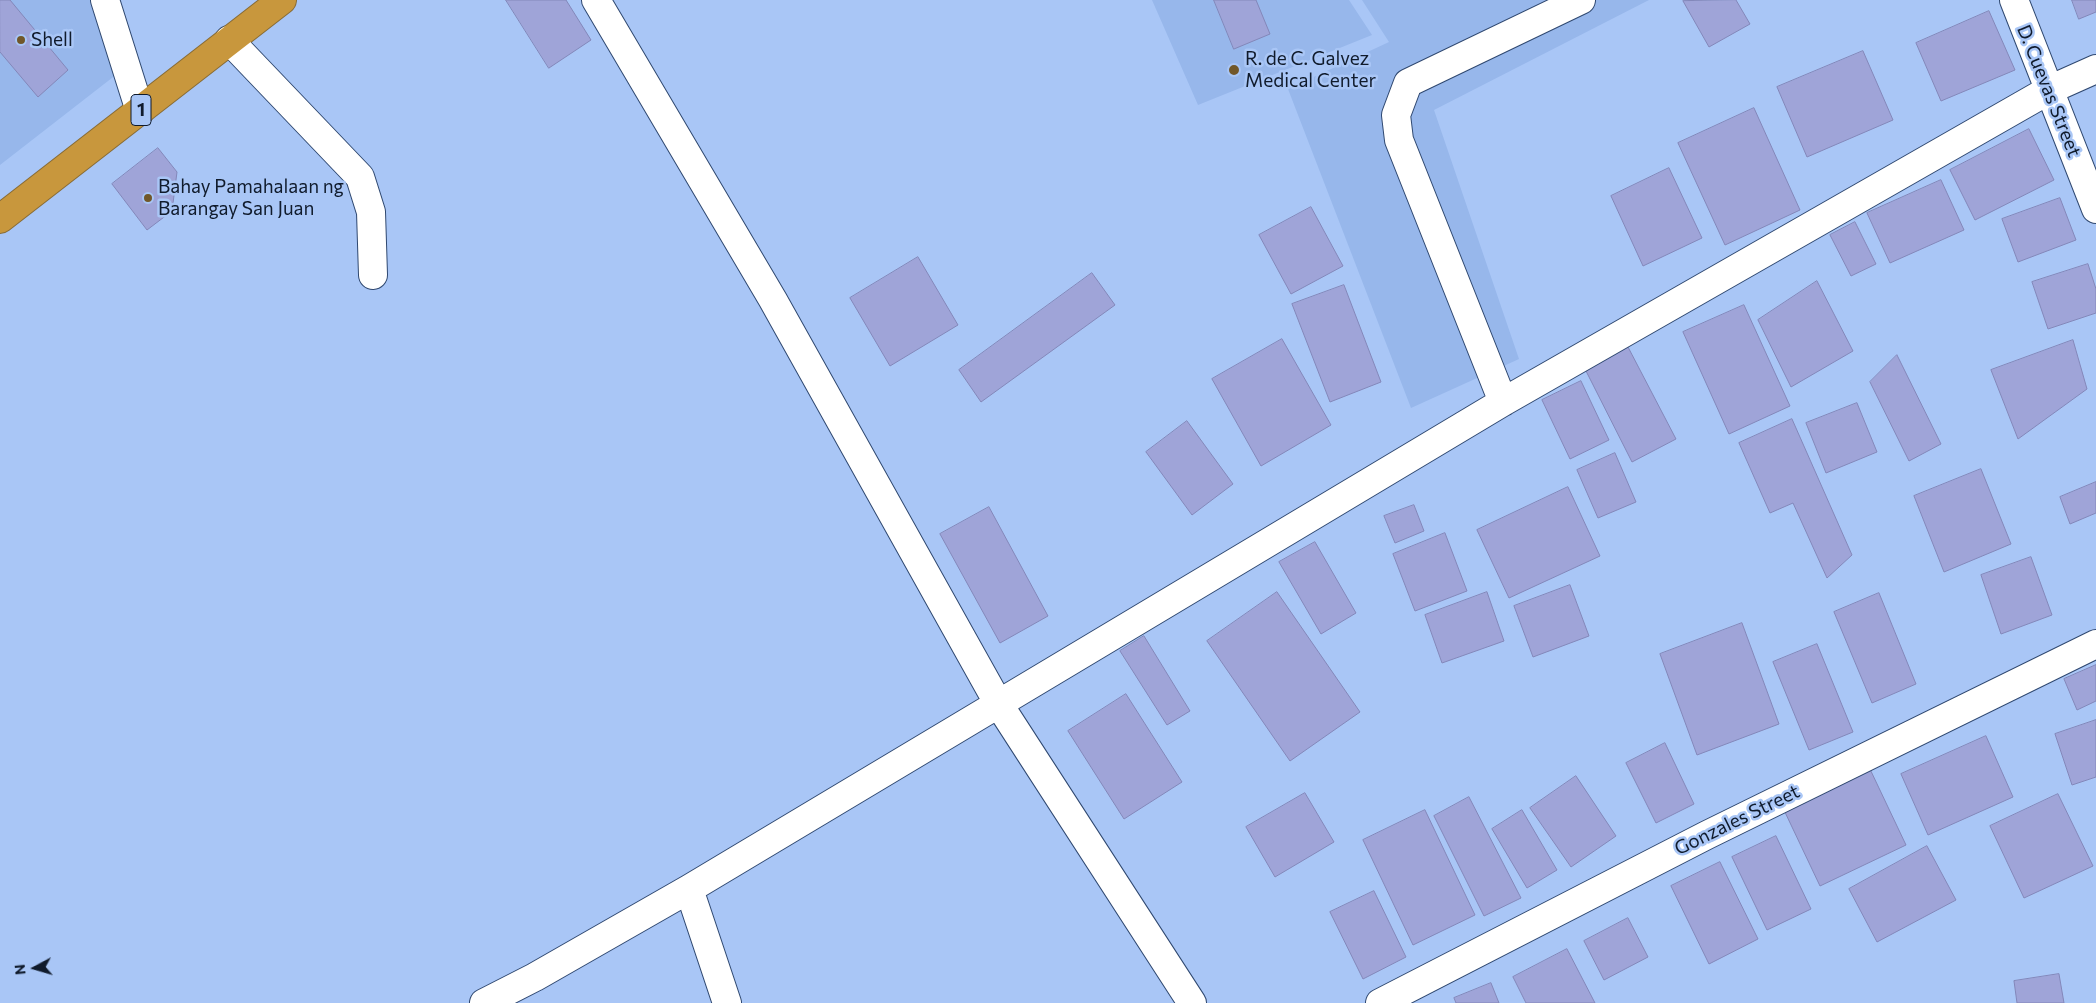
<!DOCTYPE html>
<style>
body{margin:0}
#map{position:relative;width:2096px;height:1003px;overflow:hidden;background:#a9c6f6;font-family:Commissioner,sans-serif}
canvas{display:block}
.north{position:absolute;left:10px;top:943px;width:50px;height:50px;-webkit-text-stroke:4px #a9c6f6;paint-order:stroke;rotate:264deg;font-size:14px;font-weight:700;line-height:20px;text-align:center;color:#101b2c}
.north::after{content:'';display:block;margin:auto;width:18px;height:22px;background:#101b2c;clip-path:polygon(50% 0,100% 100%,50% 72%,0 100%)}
</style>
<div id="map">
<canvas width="2096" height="1003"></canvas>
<div class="north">N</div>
</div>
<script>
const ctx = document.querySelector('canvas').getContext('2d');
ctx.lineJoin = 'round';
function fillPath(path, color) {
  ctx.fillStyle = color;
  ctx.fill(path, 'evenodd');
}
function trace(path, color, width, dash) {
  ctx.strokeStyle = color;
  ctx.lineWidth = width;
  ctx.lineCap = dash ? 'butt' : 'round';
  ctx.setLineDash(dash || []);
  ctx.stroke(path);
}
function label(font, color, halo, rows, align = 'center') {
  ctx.font = font + ' Commissioner,sans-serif';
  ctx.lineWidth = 5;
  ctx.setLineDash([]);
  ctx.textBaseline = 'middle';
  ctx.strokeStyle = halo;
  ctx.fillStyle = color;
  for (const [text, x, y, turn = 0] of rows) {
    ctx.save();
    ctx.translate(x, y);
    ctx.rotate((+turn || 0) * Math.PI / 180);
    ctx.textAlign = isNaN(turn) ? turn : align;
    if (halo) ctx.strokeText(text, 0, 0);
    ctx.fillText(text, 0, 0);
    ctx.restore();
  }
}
fillPath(new Path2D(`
 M 0,0 L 93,0 L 117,74 L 0,165 Z
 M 1152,0 L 1349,0 L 1372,35 L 1198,105 Z
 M 1362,0 L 1649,0 L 1434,110 L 1519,359 L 1411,408 L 1288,89 L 1389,42 Z`), '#97b7eb');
const building = new Path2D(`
 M 0,0 L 10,0 L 68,70 L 38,97 L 0,52 Z
 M 506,0 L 566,0 L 591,40 L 549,68 Z
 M 1214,0 L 1256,0 L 1270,34 L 1234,49 Z
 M 1736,0 L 1750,24 L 1709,47 L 1683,1 Z
 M 2072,0 L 2096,0 L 2096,12 L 2079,19 Z
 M 1989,11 L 2015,70 L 1941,101 L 1916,43 Z
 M 1863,51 L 1893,120 L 1807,157 L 1777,87 Z
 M 1754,108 L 1800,210 L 1725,245 L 1678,143 Z
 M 2029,129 L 2054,180 L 1975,220 L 1950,170 Z
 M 158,148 L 177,172 L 172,211 L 147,230 L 112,184 Z
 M 1669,168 L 1702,238 L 1643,266 L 1611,196 Z
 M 1941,180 L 1964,230 L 1890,263 L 1867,213 Z
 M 2060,198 L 2076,240 L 2018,262 L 2002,219 Z
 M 1311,207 L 1343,266 L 1291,294 L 1259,235 Z
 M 1855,222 L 1876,264 L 1851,276 L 1830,235 Z
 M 918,257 L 958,325 L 890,366 L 850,298 Z
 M 2088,264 L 2096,289 L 2096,313 L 2048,329 L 2032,282 Z
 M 1092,273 L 1115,305 L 981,402 L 959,370 Z
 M 1817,281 L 1853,351 L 1791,387 L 1758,320 Z
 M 1344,285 L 1381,382 L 1330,402 L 1292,304 Z
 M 1744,305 L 1790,406 L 1729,434 L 1683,332 Z
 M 1282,339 L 1331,425 L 1261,466 L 1212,379 Z
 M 2073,340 L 2087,389 L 2018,439 L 1991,370 Z
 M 1628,347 L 1676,439 L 1632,462 L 1585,369 Z
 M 1897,355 L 1941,444 L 1909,461 L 1870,382 Z
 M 1581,381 L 1609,440 L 1570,459 L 1542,400 Z
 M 1857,403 L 1877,452 L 1826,473 L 1806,423 Z
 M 1792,419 L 1852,555 L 1827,578 L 1793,503 L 1770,513 L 1739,443 Z
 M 1187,421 L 1233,484 L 1192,515 L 1146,452 Z
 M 1615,453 L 1636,502 L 1598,518 L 1577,470 Z
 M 1981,469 L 2011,544 L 1944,572 L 1914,496 Z
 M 2096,482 L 2096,513 L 2070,524 L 2060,497 Z
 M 1568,487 L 1600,556 L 1509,598 L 1477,530 Z
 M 1414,505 L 1424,531 L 1395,543 L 1384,516 Z
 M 989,507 L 1048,616 L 1000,643 L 940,534 Z
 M 1445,533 L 1467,591 L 1415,611 L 1393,554 Z
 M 1315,542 L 1356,613 L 1321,634 L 1279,562 Z
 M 2031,557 L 2052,615 L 2001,634 L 1981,575 Z
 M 1570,585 L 1589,636 L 1533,657 L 1514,606 Z
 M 1277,592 L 1360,712 L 1290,761 L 1207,641 Z
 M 1487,592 L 1504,641 L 1442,663 L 1425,615 Z
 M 1879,593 L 1916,684 L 1872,703 L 1834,612 Z
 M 1742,623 L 1779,724 L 1697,755 L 1660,654 Z
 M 1144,636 L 1190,711 L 1167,725 L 1120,651 Z
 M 1817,644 L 1853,732 L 1809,750 L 1773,662 Z
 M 2096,665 L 2096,701 L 2077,710 L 2064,679 Z
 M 1126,694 L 1182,782 L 1124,819 L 1068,731 Z
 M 2096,720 L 2096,777 L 2072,785 L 2055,734 Z
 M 1986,736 L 2013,797 L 1928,835 L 1901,774 Z
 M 1665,743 L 1694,804 L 1656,823 L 1626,763 Z
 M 1869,767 L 1906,845 L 1820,886 L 1783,808 Z
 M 1576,776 L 1616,836 L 1571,867 L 1530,808 Z
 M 1305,793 L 1334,842 L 1275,877 L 1246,827 Z
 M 2058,794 L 2093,866 L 2024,898 L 1990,826 Z
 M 1469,797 L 1521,898 L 1484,916 L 1434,816 Z
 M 1425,810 L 1475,915 L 1413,945 L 1363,840 Z
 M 1522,810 L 1557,870 L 1527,888 L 1492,829 Z
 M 1776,836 L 1811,909 L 1767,930 L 1732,857 Z
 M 1927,846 L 1956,900 L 1877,942 L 1849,889 Z
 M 1720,862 L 1758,939 L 1709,964 L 1671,886 Z
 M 1374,891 L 1406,957 L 1363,979 L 1330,912 Z
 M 1628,918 L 1648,957 L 1604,980 L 1584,941 Z
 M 1567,949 L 1595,1003 L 1526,1003 L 1513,977 Z
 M 2059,974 L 2064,1003 L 2017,1003 L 2014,981 Z
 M 1491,983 L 1499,1003 L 1456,1003 L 1454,998 Z`);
fillPath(building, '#9fa4d8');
trace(building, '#8387b9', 1);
const minor = new Path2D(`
 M 105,0 L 140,111
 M 596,0 L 773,300 L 998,703 L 1192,1003
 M 2014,0 L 2096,209
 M 229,40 L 360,177 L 371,212 L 373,275
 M 1503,402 L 1399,140 L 1396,115 L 1408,83 L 1581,0
 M 689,889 L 727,1003
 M 484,1003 L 535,977 L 689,889 L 1503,402 L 2049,90 L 2096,69
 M 1380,1003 L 1707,835 L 2096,644`);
const highway = new Path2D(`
 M 0,219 L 282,0`);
trace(minor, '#2f4870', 30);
trace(highway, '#886c37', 30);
trace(minor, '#fff', 28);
trace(highway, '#c8973d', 28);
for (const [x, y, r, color] of [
 [21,40,5,"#715729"],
 [1234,70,6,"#715729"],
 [148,198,5,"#715729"]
]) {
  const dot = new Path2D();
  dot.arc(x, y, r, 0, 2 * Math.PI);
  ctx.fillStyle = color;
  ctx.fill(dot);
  trace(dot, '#a9c6f6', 2);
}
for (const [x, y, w] of [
 [141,110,20]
]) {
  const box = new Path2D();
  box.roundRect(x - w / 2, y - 15.5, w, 31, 4);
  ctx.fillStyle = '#a9c6f6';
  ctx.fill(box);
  trace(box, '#101b2c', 1);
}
label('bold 18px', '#101b2c', null, [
 ["1",141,110]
]);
label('19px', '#101b2c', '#a9c6f6', [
 ["Shell",31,40],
 ["R. de C. Galvez",1245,59],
 ["Medical Center",1245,81],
 ["Bahay Pamahalaan ng",158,187],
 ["Barangay San Juan",158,209]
], 'left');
label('19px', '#101b2c', '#a9c6f6', [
 ["D. Cuevas Street",2049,91,68],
 ["Gonzales Street",1737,820,-26]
]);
</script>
